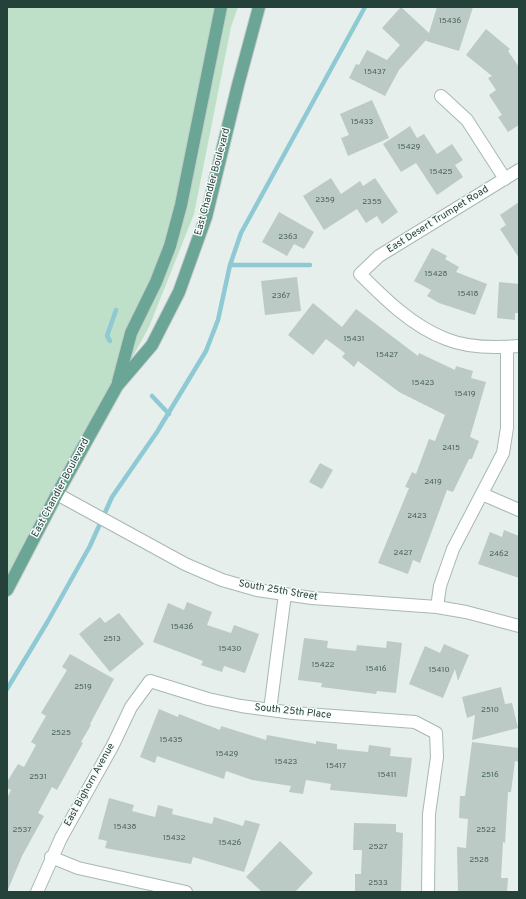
<!DOCTYPE html>
<style>
body{margin:0}
#map{position:relative;width:526px;height:899px;overflow:hidden;background:#e6efeb;font-family:Overpass,sans-serif}
canvas{display:block}
.frame{position:absolute;inset:0;border:8px solid #24423a;pointer-events:none}
</style>
<div id="map">
<canvas width="526" height="899"></canvas>
<div class="frame"></div>
</div>
<script>
const ctx = document.querySelector('canvas').getContext('2d');
ctx.lineJoin = 'round';
function fillPath(path, color) {
  ctx.fillStyle = color;
  ctx.fill(path, 'evenodd');
}
function trace(path, color, width, dash) {
  ctx.strokeStyle = color;
  ctx.lineWidth = width;
  ctx.lineCap = dash ? 'butt' : 'round';
  ctx.setLineDash(dash || []);
  ctx.stroke(path);
}
function label(font, color, halo, rows, align = 'center') {
  ctx.font = font + ' Overpass,sans-serif';
  ctx.lineWidth = 3;
  ctx.setLineDash([]);
  ctx.textBaseline = 'middle';
  ctx.strokeStyle = halo;
  ctx.fillStyle = color;
  for (const [text, x, y, turn = 0] of rows) {
    ctx.save();
    ctx.translate(x, y);
    ctx.rotate((+turn || 0) * Math.PI / 180);
    ctx.textAlign = isNaN(turn) ? turn : align;
    if (halo) ctx.strokeText(text, 0, 0);
    ctx.fillText(text, 0, 0);
    ctx.restore();
  }
}
fillPath(new Path2D(`
 M 7,7 L 238,7 L 231,27 L 194,214 L 179,252 L 149,327 L 57,494 L 7,590 Z`), '#bfe0c8');
trace(new Path2D(`
 M 230,265 L 310,265
 M 110,341 L 107,336 L 116,310
 M 152,396 L 169,414
 M 7,689 L 48,621 L 90,546 L 112,497 L 157,432 L 206,351 L 218,320 L 230,265 L 241,233 L 365,7`), '#8ec9d4', 4.5);
fillPath(new Path2D(`
 M 401,7 L 429,33 L 437,7 L 473,7 L 459,51 L 426,41 L 427,39 L 399,70 L 385,96 L 349,78 L 356,64 L 359,65 L 367,50 L 387,60 L 400,45 L 382,28 Z
 M 486,29 L 510,49 L 508,51 L 519,67 L 519,125 L 508,132 L 498,117 L 502,115 L 489,95 L 496,90 L 488,78 L 492,76 L 466,55 Z
 M 372,100 L 389,138 L 348,156 L 341,138 L 349,135 L 340,114 Z
 M 410,126 L 417,138 L 424,134 L 437,154 L 452,144 L 463,160 L 455,165 L 463,177 L 437,195 L 416,163 L 401,172 L 383,144 Z
 M 331,178 L 341,194 L 360,181 L 363,186 L 375,178 L 398,212 L 382,224 L 377,216 L 366,223 L 357,209 L 324,230 L 303,196 Z
 M 519,202 L 519,258 L 500,229 L 506,225 L 500,215 Z
 M 279,212 L 314,232 L 304,249 L 294,244 L 287,256 L 262,242 Z
 M 432,248 L 447,256 L 445,259 L 459,267 L 456,272 L 487,284 L 475,315 L 439,303 L 427,296 L 431,290 L 414,281 Z
 M 297,277 L 301,311 L 265,315 L 261,281 Z
 M 499,282 L 519,284 L 519,313 L 515,313 L 515,320 L 497,318 Z
 M 313,303 L 342,327 L 356,309 L 418,356 L 419,353 L 455,370 L 456,366 L 473,371 L 471,378 L 486,382 L 470,437 L 479,441 L 472,459 L 469,459 L 453,492 L 447,490 L 420,563 L 413,560 L 408,574 L 378,563 L 409,488 L 405,487 L 412,472 L 416,474 L 429,439 L 435,441 L 445,415 L 399,392 L 358,361 L 354,367 L 342,357 L 345,353 L 326,339 L 313,355 L 288,335 Z
 M 320,463 L 333,470 L 322,489 L 309,482 Z
 M 504,530 L 519,536 L 519,578 L 478,564 L 490,532 L 502,537 Z
 M 187,602 L 212,612 L 207,625 L 231,633 L 234,625 L 259,634 L 245,673 L 224,666 L 222,672 L 201,665 L 203,661 L 153,642 L 168,603 L 184,610 Z
 M 119,613 L 144,644 L 110,672 L 79,634 L 100,617 L 105,623 Z
 M 304,638 L 328,641 L 327,648 L 356,651 L 357,645 L 386,648 L 387,641 L 402,643 L 396,693 L 377,691 L 376,694 L 321,687 L 322,683 L 298,680 Z
 M 444,644 L 469,655 L 458,681 L 455,669 L 443,698 L 409,684 L 425,646 L 440,653 Z
 M 70,654 L 114,679 L 90,724 L 91,725 L 81,742 L 83,743 L 57,790 L 52,787 L 38,813 L 44,816 L 22,856 L 7,892 L 7,798 L 11,790 L 7,788 L 7,782 L 18,764 L 24,767 L 36,745 L 31,742 L 46,716 L 41,713 L 67,670 L 62,667 Z
 M 501,687 L 505,704 L 512,703 L 518,728 L 472,740 L 475,715 L 467,718 L 462,697 Z
 M 159,709 L 178,717 L 179,714 L 220,730 L 221,726 L 266,740 L 267,735 L 316,744 L 316,741 L 337,744 L 337,749 L 368,752 L 369,745 L 391,748 L 390,756 L 412,758 L 407,797 L 330,790 L 331,784 L 306,780 L 303,794 L 289,792 L 291,786 L 252,780 L 226,771 L 224,779 L 157,756 L 155,763 L 140,757 Z
 M 472,742 L 519,748 L 519,762 L 515,761 L 511,792 L 508,792 L 505,843 L 503,842 L 501,878 L 508,878 L 507,892 L 458,892 L 457,847 L 466,848 L 468,819 L 459,818 L 460,796 L 465,796 Z
 M 109,798 L 134,805 L 132,811 L 155,817 L 158,805 L 173,809 L 172,814 L 212,824 L 214,817 L 243,826 L 245,820 L 260,824 L 244,872 L 193,857 L 191,864 L 105,848 L 107,841 L 98,839 Z
 M 354,823 L 396,824 L 396,832 L 403,833 L 401,892 L 355,892 L 355,874 L 361,874 L 362,850 L 353,850 Z
 M 280,841 L 313,873 L 295,892 L 262,892 L 246,877 Z`), '#bbcac4');
const minor = new Path2D(`
 M 441,96 L 467,120 L 505,179
 M 519,170 L 379,256 L 360,274 C 385,299 412,326 446,339 C 468,348 496,348 519,346
 M 57,494 L 185,564 L 222,580 L 257,590 L 312,598 L 437,607 L 466,612 L 519,626
 M 482,494 L 519,510
 M 437,607 L 440,586 L 453,549 L 503,453 L 507,428 L 507,347
 M 270,710 L 285,594
 M 51,857 L 78,868 L 186,892
 M 37,892 L 61,838 L 113,745 L 131,707 L 150,681 L 208,699 L 241,706 L 293,713 L 415,722 L 436,733 L 437,757 L 429,814 L 428,892`);
const major = new Path2D(`
 M 118,382 L 131,333 L 156,282 L 170,246 L 181,205 L 221,7
 M 7,590 L 57,494 L 117,386 L 152,345 L 179,292 L 206,217 L 238,85 L 259,7`);
trace(minor, '#a8b8b2', 14);
trace(major, '#c2cac8', 14);
trace(minor, '#fff', 12);
trace(major, '#6aa596', 12);
label('8px', '#4a645c', null, [
 ["15436",450,21],
 ["15437",375,72],
 ["15433",362,122],
 ["15429",409,147],
 ["15425",441,172],
 ["2359",325,200],
 ["2355",372,202],
 ["2363",288,237],
 ["15428",436,274],
 ["15418",468,294],
 ["2367",281,296],
 ["15431",354,339],
 ["15427",387,355],
 ["15423",423,383],
 ["15419",465,394],
 ["2415",451,448],
 ["2419",433,482],
 ["2423",417,516],
 ["2427",403,553],
 ["2462",499,554],
 ["15436",182,627],
 ["2513",112,639],
 ["15430",230,649],
 ["15422",323,665],
 ["15416",376,669],
 ["15410",439,670],
 ["2519",83,687],
 ["2510",490,710],
 ["2525",61,733],
 ["15435",171,740],
 ["15429",227,754],
 ["15423",286,762],
 ["15417",336,766],
 ["15411",387,775],
 ["2516",490,775],
 ["2531",38,777],
 ["15438",125,827],
 ["2537",22,830],
 ["2522",486,830],
 ["15432",174,838],
 ["15426",230,843],
 ["2527",378,847],
 ["2528",479,860],
 ["2533",378,883]
]);
label('10px', '#24423a', '#f7fbf9', [
 ["East Chandler Boulevard",213,182,-75],
 ["East Desert Trumpet Road",438,220,-32],
 ["East Chandler Boulevard",61,488,-62],
 ["South 25th Street",278,591,10],
 ["South 25th Place",293,712,6],
 ["East Bighorn Avenue",90,785,-61]
]);
</script>
